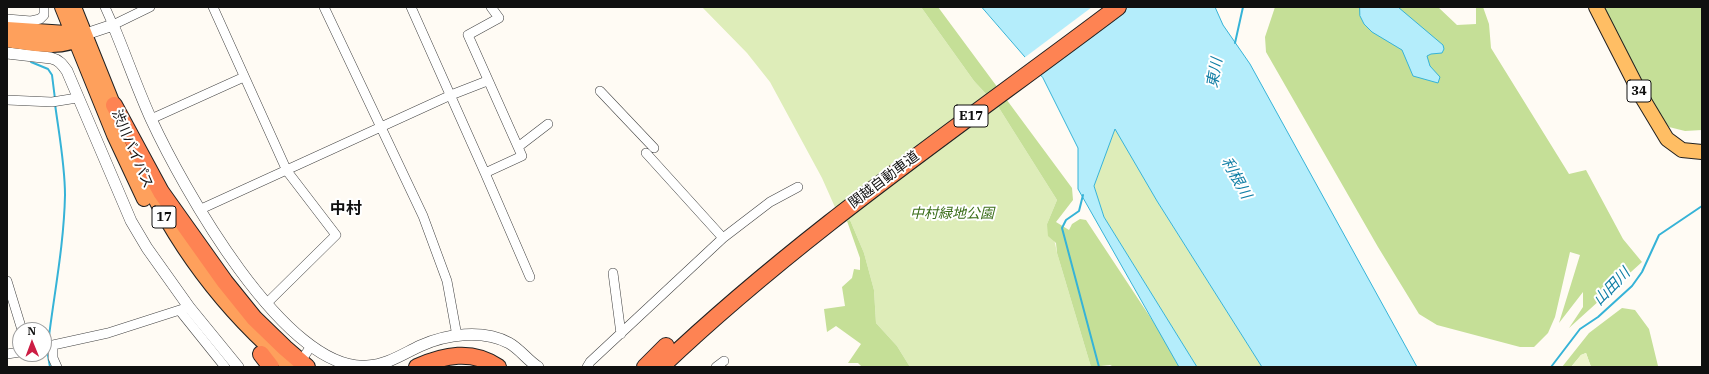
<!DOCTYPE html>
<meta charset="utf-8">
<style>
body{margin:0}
#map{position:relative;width:1709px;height:374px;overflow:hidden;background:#fffbf4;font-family:"IBM Plex Serif",serif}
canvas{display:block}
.frame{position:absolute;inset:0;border:8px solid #101010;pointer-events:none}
.north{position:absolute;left:12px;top:322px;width:40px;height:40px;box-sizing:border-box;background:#fff;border:1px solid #9f9f9f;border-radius:50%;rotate:359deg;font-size:11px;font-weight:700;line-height:16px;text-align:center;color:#101010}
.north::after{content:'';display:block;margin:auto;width:14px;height:18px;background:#cc1d44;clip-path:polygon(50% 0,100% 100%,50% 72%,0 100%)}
</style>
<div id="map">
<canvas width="1709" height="374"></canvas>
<div class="frame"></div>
<div class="north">N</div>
</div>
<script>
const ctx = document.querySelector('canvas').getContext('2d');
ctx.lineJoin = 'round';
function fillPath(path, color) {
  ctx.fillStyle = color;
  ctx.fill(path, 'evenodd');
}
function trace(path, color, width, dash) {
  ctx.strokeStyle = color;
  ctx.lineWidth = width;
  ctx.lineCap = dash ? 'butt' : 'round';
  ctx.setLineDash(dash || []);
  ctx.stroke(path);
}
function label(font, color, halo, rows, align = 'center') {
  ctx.font = font + ' "IBM Plex Serif","Noto Sans JP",serif';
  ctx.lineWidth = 4;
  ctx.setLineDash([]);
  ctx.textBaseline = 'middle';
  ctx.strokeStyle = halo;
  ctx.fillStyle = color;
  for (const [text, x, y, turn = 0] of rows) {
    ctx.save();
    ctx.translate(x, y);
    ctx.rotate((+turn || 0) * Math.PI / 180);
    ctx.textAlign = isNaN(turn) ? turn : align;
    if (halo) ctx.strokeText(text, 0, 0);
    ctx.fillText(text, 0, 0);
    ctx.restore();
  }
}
fillPath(new Path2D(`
 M 702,7 L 921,7 L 974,81 L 999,108 L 1057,200 L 1047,224 L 1055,243 L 1057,253 L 1091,367 L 910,367 L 897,346 L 876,323 L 874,290 L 864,253 L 850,220 L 842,223 L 822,178 L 770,82 L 747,53 Z
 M 1115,128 L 1157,201 L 1262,367 L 1197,367 L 1104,217 L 1094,186 Z`), '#deedb9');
fillPath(new Path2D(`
 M 921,7 L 938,7 L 1072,188 L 1073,200 L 1056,222 L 1069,230 L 1072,224 L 1080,219 L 1086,220 L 1162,335 L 1179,367 L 1114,367 L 1110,365 L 1091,367 L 1057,253 L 1056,243 L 1048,236 L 1047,224 L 1057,200 L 999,108 L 974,81 Z
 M 1275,7 L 1438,7 L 1457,25 L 1476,24 L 1476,7 L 1483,7 L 1489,24 L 1491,48 L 1569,174 L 1586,170 L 1623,239 L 1642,262 L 1569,328 L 1583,307 L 1583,292 L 1559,323 L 1580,255 L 1570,252 L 1555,317 L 1548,333 L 1534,347 L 1520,347 L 1437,325 L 1419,314 L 1378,247 L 1266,52 L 1265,37 Z
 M 1601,7 L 1702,7 L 1702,130 L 1685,131 L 1669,127 L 1656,110 Z
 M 850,220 L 864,253 L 874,290 L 876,323 L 897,346 L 910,367 L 862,367 L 858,363 L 848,363 L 861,344 L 836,326 L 827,332 L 824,309 L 845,306 L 842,287 L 852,278 L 854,269 L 860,270 L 860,258 L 847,221 Z
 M 1622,308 L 1635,310 L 1649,329 L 1658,366 L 1667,367 L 1591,367 L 1586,353 L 1581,355 L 1571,367 L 1562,367 L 1589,333 Z`), '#c5df97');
fillPath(new Path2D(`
 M 1586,353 L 1591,367 L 1571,367 L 1581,355 Z`), '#edf4cc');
const water = new Path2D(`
 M 982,7 L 1215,7 L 1223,25 L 1250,64 L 1417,367 L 1262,367 L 1157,201 L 1115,129 L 1094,186 L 1104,217 L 1197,367 L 1179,367 L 1078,189 L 1078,148 L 1043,78 Z
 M 1360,7 L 1398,7 L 1443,45 L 1444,49 L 1442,53 L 1431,54 L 1427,56 L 1430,66 L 1440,77 L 1438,83 L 1413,76 L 1402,50 L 1372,32 L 1364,24 L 1360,16 Z`);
fillPath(water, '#b4edfb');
trace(water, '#36b3d7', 1);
fillPath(new Path2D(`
 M 1092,7 L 1129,7 L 1038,75 L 1024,58 Z`), '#fffbf4');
trace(new Path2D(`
 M 1235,43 L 1243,7
 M 31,62 L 48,69 L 52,75 L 55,99
 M 1083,195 L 1079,211 L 1066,220 L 1062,228 L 1099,367
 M 48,344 C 54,294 64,245 65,195 C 65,165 59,134 55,104
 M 47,350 L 50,367
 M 1551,367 L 1580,329 L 1598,317 L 1632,286 L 1642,272 L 1659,235 L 1702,206`), '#36b3d7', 2);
const minor = new Path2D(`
 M 105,7 L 113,25 L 150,7
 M 213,7 L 287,171 L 336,235 L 266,304
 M 324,7 L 423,216 L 447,281 L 457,336
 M 411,7 L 485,173 L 530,277
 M 7,19 L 31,21 L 40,19 L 44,15 L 44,7
 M 600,91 L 654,148
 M 7,100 L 52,102 L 77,98
 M 151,119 L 244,77
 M 518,147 L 548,124
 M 646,153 L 723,238
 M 485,173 L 522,156 L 468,35 L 499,18 L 491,7
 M 201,209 L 451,95 L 487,81
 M 613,273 L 621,334
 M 7,281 L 22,330
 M 180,311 L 225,367
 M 53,345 L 53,358 L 57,367
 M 44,347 L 108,333 L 189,307
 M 7,354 L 20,352
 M 303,358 L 311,346
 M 587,367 L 590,362 L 723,238 L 770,202 L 798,187
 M 716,367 L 724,361`);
const tertiary = new Path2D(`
 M 86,34 L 113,25 C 126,56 137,88 151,119 C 181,184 285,373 367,366 C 387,365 403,354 420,346 C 446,334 483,329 509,343 C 520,349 527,360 538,367
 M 7,53 L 51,58 C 59,60 62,64 67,71 L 131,221 L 147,248 L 189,307 L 238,367`);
const primary = new Path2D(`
 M 1596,7 L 1643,99 L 1667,139 L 1682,150 L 1702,152`);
const trunk = new Path2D(`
 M 62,7 L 114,135 L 144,199
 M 74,7 L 117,114
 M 7,29 L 81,34
 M 7,40 C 31,43 61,51 82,37
 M 137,161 C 172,241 224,311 291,367`);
const motorway = new Path2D(`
 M 114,105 L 161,192 L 225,282 L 254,318 L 285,348 L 307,367
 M 261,354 L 271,367
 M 417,367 C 444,355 472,349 498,367
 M 645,367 L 666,346
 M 661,367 C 802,233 963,124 1118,7`);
trace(minor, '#434343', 10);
trace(tertiary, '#434343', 12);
trace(primary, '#212121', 16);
trace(trunk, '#212121', 16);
trace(motorway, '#212121', 18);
trace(minor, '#fff', 9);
trace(tertiary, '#fff', 11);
trace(primary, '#ffbe64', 14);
trace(trunk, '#fea05c', 14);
trace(motorway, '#fe8353', 16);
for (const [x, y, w] of [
 [1639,91,24],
 [971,116,34],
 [164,217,24]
]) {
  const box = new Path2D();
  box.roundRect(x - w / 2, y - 11, w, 22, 3);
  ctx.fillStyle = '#fff';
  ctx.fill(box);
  trace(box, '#101010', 1);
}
label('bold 13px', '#101010', null, [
 ["34",1639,91],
 ["E17",971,116],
 ["17",164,217]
]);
label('14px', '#101010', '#fff', [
 ["渋川バイパス",132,149,67],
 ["関越自動車道",884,180,-37]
]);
label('italic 14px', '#3b6e1a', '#fff', [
 ["中村緑地公園",952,214]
]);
label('italic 15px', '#0f7ea5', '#fff', [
 ["東川",1215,73,-80],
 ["利根川",1236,178,61],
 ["山田川",1612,287,-46]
]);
label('bold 16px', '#101010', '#fff', [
 ["中村",346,209]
]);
</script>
